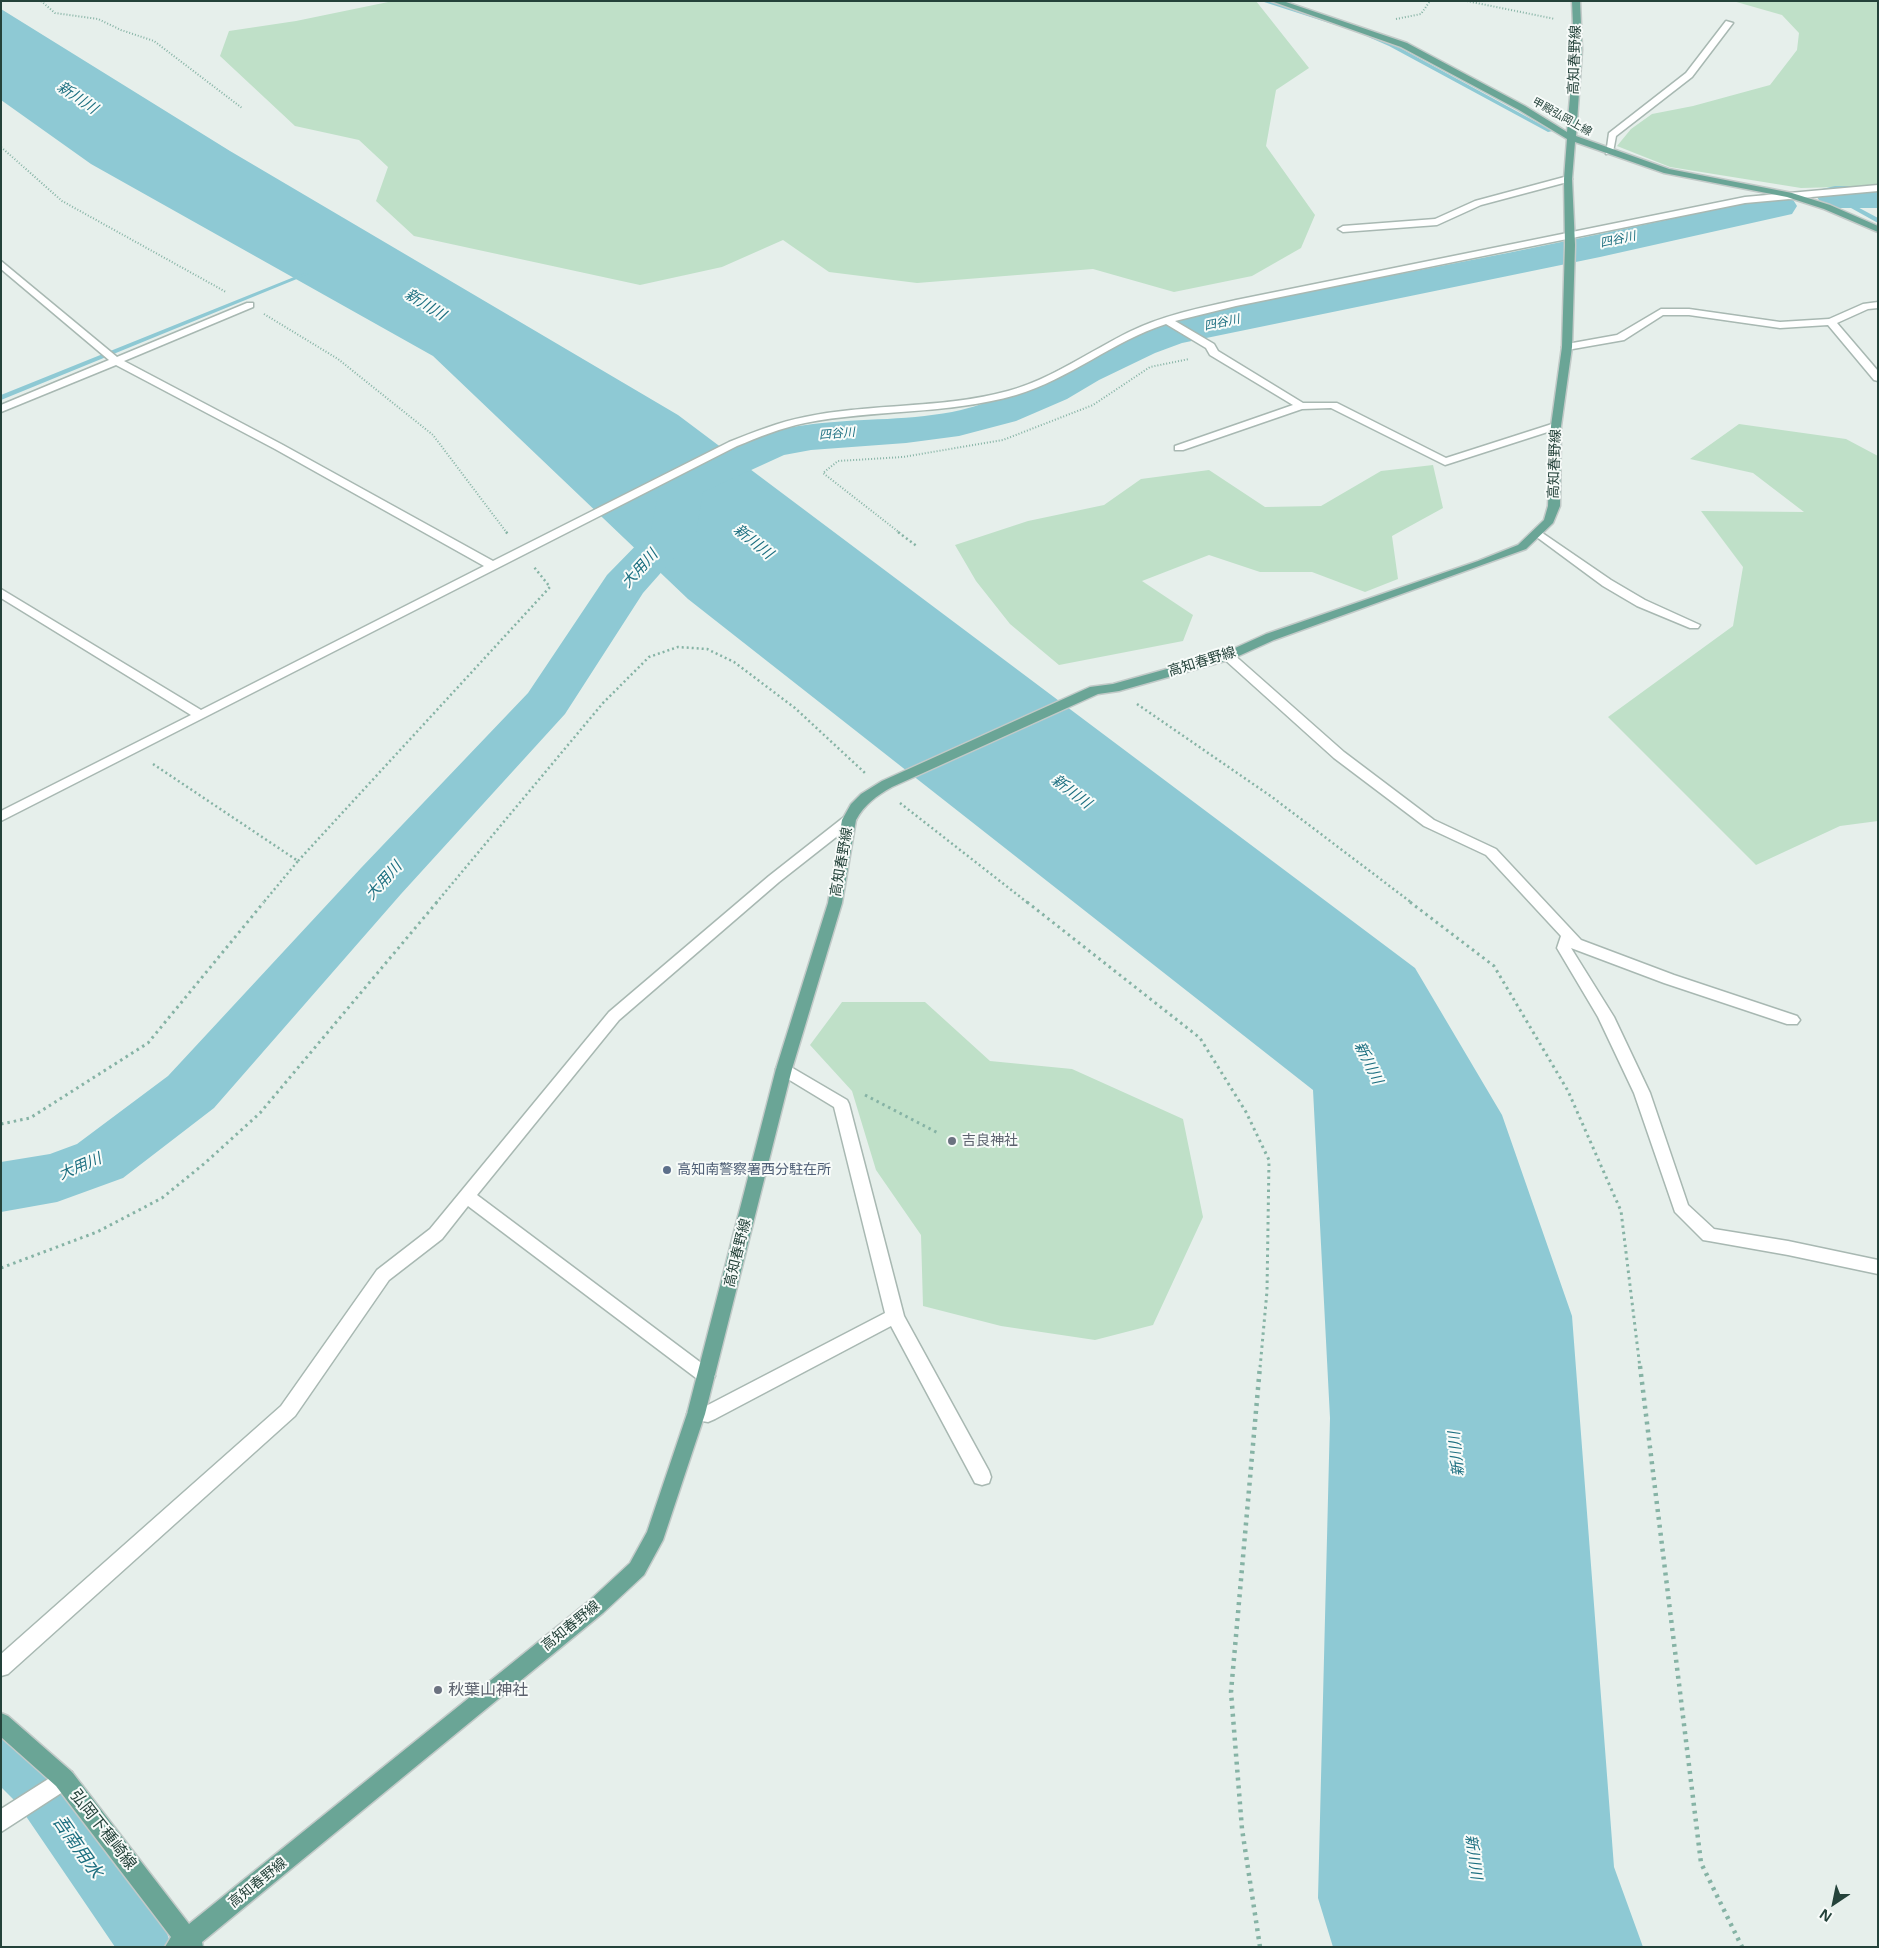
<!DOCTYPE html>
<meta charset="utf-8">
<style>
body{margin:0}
#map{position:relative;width:1879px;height:1948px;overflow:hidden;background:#e6efeb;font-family:"Noto Sans",sans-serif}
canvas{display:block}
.frame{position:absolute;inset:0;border:2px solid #24423a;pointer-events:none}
.north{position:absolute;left:1809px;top:1878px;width:50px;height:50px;-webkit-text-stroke:4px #f7fbf9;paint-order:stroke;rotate:214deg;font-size:14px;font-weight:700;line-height:20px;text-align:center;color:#24423a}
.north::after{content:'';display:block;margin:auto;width:18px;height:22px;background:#24423a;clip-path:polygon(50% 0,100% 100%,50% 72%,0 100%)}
</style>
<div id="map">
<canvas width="1879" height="1948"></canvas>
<div class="frame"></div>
<div class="north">N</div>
</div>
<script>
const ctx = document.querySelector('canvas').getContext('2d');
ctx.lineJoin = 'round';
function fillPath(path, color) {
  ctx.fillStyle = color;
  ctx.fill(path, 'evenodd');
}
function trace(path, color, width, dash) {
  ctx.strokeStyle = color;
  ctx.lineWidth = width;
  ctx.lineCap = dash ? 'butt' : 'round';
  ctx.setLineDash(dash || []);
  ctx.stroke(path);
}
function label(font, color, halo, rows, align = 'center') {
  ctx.font = font + ' "Noto Sans","Noto Sans JP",sans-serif';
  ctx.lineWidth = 4;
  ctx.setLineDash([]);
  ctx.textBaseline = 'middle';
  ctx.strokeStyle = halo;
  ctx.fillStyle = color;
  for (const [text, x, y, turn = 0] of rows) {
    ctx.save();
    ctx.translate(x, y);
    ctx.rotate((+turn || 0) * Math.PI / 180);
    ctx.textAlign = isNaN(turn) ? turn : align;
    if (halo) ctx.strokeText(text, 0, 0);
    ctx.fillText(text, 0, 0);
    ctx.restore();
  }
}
fillPath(new Path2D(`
 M 393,1 L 1256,1 L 1309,68 L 1276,90 L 1266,146 L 1315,215 L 1301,248 L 1252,276 L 1174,292 L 1093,269 L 917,283 L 829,272 L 783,240 L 722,267 L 640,285 L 414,236 L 376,201 L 388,167 L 359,140 L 295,126 L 220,56 L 229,31 L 296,21 Z
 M 1733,1 L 1878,1 L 1878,186 L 1801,188 L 1670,167 L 1617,146 L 1631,129 L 1652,114 L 1693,106 L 1770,85 L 1797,50 L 1799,33 L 1782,15 Z
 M 1739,424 L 1846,439 L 1878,456 L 1878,821 L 1840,826 L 1756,865 L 1608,717 L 1733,626 L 1743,567 L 1701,511 L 1804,512 L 1753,473 L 1690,459 Z
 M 1433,465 L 1443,508 L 1392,536 L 1398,579 L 1365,592 L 1312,572 L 1260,572 L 1209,555 L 1142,581 L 1193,615 L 1183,641 L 1059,665 L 1010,624 L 976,581 L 955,545 L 1028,521 L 1104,505 L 1141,479 L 1209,470 L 1265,507 L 1321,506 L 1381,471 Z
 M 842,1002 L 925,1002 L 990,1061 L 1072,1069 L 1183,1119 L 1203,1217 L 1153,1325 L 1095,1340 L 1001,1326 L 923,1306 L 921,1235 L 876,1170 L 852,1091 L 810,1045 Z`), '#bfe0c8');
fillPath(new Path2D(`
 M 1,9 L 230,151 L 678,415 L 1415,968 L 1502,1115 L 1572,1316 L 1614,1867 L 1643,1947 L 1333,1947 L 1318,1898 L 1330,1418 L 1313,1090 L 688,599 L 433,356 L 91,164 L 1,100 Z`), '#8ec9d4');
fillPath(new Path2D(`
 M 1261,1 L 1269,1 L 1361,30 L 1393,44 L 1553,131 L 1548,132 L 1389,46 L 1357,32 Z
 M 1833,196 L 1837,196 L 1878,218 L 1878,223 L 1833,198 Z
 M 304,273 L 309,274 L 1,400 L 1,395 Z`), '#8ec9d4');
fillPath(new Path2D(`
 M 1,1731 L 18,1738 L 53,1769 L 165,1928 L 172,1947 L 115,1947 L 17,1803 L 1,1787 Z`), '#8ec9d4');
fillPath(new Path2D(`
 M 1835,186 L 1878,186 L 1878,208 L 1835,208 L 1822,205 L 1817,197 L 1822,189 Z
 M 1779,195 L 1792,198 L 1797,206 L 1792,214 L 1600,257 L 1182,343 L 1155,353 L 1099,380 L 1067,399 L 1016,421 L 959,436 L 906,443 L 811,450 L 784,455 L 703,492 L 696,533 L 643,593 L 565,714 L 401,894 L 214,1108 L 123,1178 L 57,1202 L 1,1212 L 1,1162 L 50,1154 L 77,1144 L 168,1076 L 361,868 L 528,693 L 607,575 L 651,530 L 660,485 L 666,476 L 756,436 C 774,431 794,426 813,424 C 862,418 913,421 961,410 C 1032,393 1090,343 1160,325 C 1246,302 1334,287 1420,270 C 1540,247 1660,222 1779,195 Z`), '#8ec9d4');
const minor = new Path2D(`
 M 1726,21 L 1733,23 L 1692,77 L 1616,136 L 1613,152 L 1606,154 L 1609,133 L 1686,73 Z
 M 1568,176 L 1572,179 L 1571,181 L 1481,205 L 1437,225 L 1343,232 L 1338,229 L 1343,226 L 1435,219 L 1475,201 Z
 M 1878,185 L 1878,191 L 1745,203 L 1236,306 L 1175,321 L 1214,344 L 1218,351 L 1303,403 L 1337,403 L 1446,458 L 1552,424 L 1560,424 L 1560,428 L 1445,465 L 1331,408 L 1302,409 L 1183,450 L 1175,450 L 1175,446 L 1293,405 L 1210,355 L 1206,348 L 1166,324 C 1113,341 1070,379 1016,395 C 947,415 875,409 805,423 C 781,428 759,437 737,446 L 1,821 L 1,811 L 191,715 L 1,598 L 1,589 L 201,710 L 484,566 L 275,449 L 116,365 L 1,412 L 1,405 L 109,360 L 1,269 L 1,261 L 117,357 L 247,303 L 253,303 L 253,307 L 124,361 L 283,445 L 493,561 L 729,442 C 754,432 779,422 805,417 C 872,403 942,409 1008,391 C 1052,379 1090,351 1131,331 C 1164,315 1200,308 1236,300 L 1745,197 Z
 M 1878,302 L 1878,308 L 1868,309 L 1837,323 L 1878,371 L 1878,381 L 1874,380 L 1828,325 L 1780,328 L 1689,315 L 1663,315 L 1624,340 L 1567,350 L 1562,347 L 1567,344 L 1617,335 L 1661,309 L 1689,309 L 1780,322 L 1829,319 L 1863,304 Z
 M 1538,530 L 1611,580 L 1645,600 L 1700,625 L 1698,628 L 1690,628 L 1637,606 L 1603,586 L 1534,535 L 1532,533 Z
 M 1228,652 L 1232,653 L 1344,752 L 1434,820 L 1496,849 L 1581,940 L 1674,975 L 1797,1016 L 1800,1020 L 1797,1024 L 1787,1024 L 1664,983 L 1571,948 L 1614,1017 L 1650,1093 L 1688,1205 L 1714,1229 L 1788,1241 L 1878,1260 L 1878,1274 L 1788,1255 L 1709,1241 L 1703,1240 L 1675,1212 L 1634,1093 L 1598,1017 L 1557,948 L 1561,936 L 1486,855 L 1424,826 L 1334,758 L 1224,659 L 1222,656 Z
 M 849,816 L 856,820 L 854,823 L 779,882 L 619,1020 L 477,1195 L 712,1371 L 715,1376 L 712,1381 L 706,1383 L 700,1381 L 468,1206 L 442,1239 L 389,1280 L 295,1416 L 8,1674 L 1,1676 L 1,1654 L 281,1406 L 377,1270 L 430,1229 L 609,1012 L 769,876 L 844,817 Z
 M 784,1063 L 847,1100 L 849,1104 L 904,1316 L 989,1471 L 991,1477 L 989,1483 L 982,1485 L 975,1483 L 891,1326 L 715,1419 L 708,1422 L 689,1419 L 687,1414 L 689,1409 L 706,1406 L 885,1313 L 834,1107 L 778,1073 L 776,1069 L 778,1065 Z
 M 64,1769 L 72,1772 L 75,1779 L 72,1786 L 1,1832 L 1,1809 Z`);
const major = new Path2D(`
 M 1271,1 L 1283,1 L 1407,43 L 1525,106 L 1567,132 L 1574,50 L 1572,1 L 1580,1 L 1582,50 L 1576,136 L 1669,169 L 1792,193 L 1830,205 L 1878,226 L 1878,232 L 1824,209 L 1787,197 L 1664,173 L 1575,142 L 1572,179 L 1575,245 L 1572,347 L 1561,426 L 1560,506 L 1553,523 L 1526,549 L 1274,640 L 1232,659 L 1119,691 L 1098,694 L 892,787 C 876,796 865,804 856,820 L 842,903 L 792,1069 L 705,1414 L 663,1540 L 644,1575 L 603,1613 L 202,1942 L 203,1947 L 165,1947 L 171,1937 L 56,1786 L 1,1737 L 1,1713 L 8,1716 L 72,1772 L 189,1924 L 589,1601 L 630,1563 L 647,1532 L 687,1414 L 776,1069 L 828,903 L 842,820 L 851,804 L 861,794 L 882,781 L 1090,687 L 1113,684 L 1224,653 L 1266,634 L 1478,561 L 1518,545 L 1544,520 L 1548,506 L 1551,426 L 1562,347 L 1565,245 L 1564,179 L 1567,139 L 1519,110 L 1401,47 Z`);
trace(minor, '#a8b8b2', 3);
trace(major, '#c2cac8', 3);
trace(new Path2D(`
 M 41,1 L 55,13 L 98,19 L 121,30 L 154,41 L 242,108
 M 1467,1 L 1555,19
 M 1396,19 L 1421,14 L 1430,1
 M 1,147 L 62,201 L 226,292
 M 264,314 L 338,359 L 433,435 L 507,533
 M 900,533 L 823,473 L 838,461 L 903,457 L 1003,440 L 1093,405 L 1150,367 L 1189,359`), '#86b3a5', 2, [1, 2]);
trace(new Path2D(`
 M 506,532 L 509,535
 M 898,532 L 918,547
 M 1137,704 L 1272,797 L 1412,903
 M 153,764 L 298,861 L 263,903
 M 900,803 L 1028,903
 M 298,861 L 550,587 L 534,567
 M 436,903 L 603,703 L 649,657 L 678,647 L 707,649 L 734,662 L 795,708 L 865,773`), '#86b3a5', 2.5, [2, 3]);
trace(new Path2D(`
 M 1027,902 L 1200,1038 L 1246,1112 L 1269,1160 L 1267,1291 L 1260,1368
 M 1410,902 L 1494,966 L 1568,1091 L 1621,1211 L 1640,1368
 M 865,1095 L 938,1133
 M 1,1124 L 30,1118 L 148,1043 L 264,902
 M 1,1268 L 97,1232 L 162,1198 L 205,1163 L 260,1113 L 437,902`), '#86b3a5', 3, [2.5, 4]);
trace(new Path2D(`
 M 1640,1366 L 1701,1863 L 1742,1947
 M 1260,1947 L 1242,1829 L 1231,1692 L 1260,1366`), '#86b3a5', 4.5, [3, 5]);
fillPath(minor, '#fff');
fillPath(major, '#6aa596');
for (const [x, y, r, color] of [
 [952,1141,5,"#6b7280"],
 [667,1170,5,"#5c6f8a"],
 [438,1690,5,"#6b7280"]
]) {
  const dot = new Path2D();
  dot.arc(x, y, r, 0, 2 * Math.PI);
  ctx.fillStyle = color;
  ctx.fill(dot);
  trace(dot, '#f7fbf9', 2);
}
label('11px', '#24423a', '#f7fbf9', [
 ["甲殿弘岡上線",1562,117,29]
]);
label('italic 12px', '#1c6f80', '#f7fbf9', [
 ["四谷川",1618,240,-12],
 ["四谷川",1222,323,-12],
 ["四谷川",837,434,-5]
]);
label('14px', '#24423a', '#f7fbf9', [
 ["高知春野線",1575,60,-88],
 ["高知春野線",1555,464,-88],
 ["高知春野線",1202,662,-17],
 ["高知春野線",842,862,-80],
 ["高知春野線",738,1253,-76],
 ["高知春野線",571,1626,-39],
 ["高知春野線",258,1883,-39]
]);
label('14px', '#5b616d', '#f7fbf9', [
 ["吉良神社",962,1141]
], 'left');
label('14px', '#4e5e75', '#f7fbf9', [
 ["高知南警察署西分駐在所",677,1170]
], 'left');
label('italic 15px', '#1c6f80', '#f7fbf9', [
 ["新川川",77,98,34],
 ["新川川",425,305,32],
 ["新川川",753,542,39],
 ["大用川",640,569,-48],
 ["新川川",1071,792,37],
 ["大用川",384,881,-48],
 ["新川川",1368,1063,64],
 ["大用川",80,1167,-23],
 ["新川川",1457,1454,-96],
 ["新川川",1473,1857,82]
]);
label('16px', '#5b616d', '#f7fbf9', [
 ["秋葉山神社",448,1690]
], 'left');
label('16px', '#24423a', '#f7fbf9', [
 ["弘岡下種崎線",103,1830,52]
]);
label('italic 18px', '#1c6f80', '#f7fbf9', [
 ["吾南用水",77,1847,55]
]);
</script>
